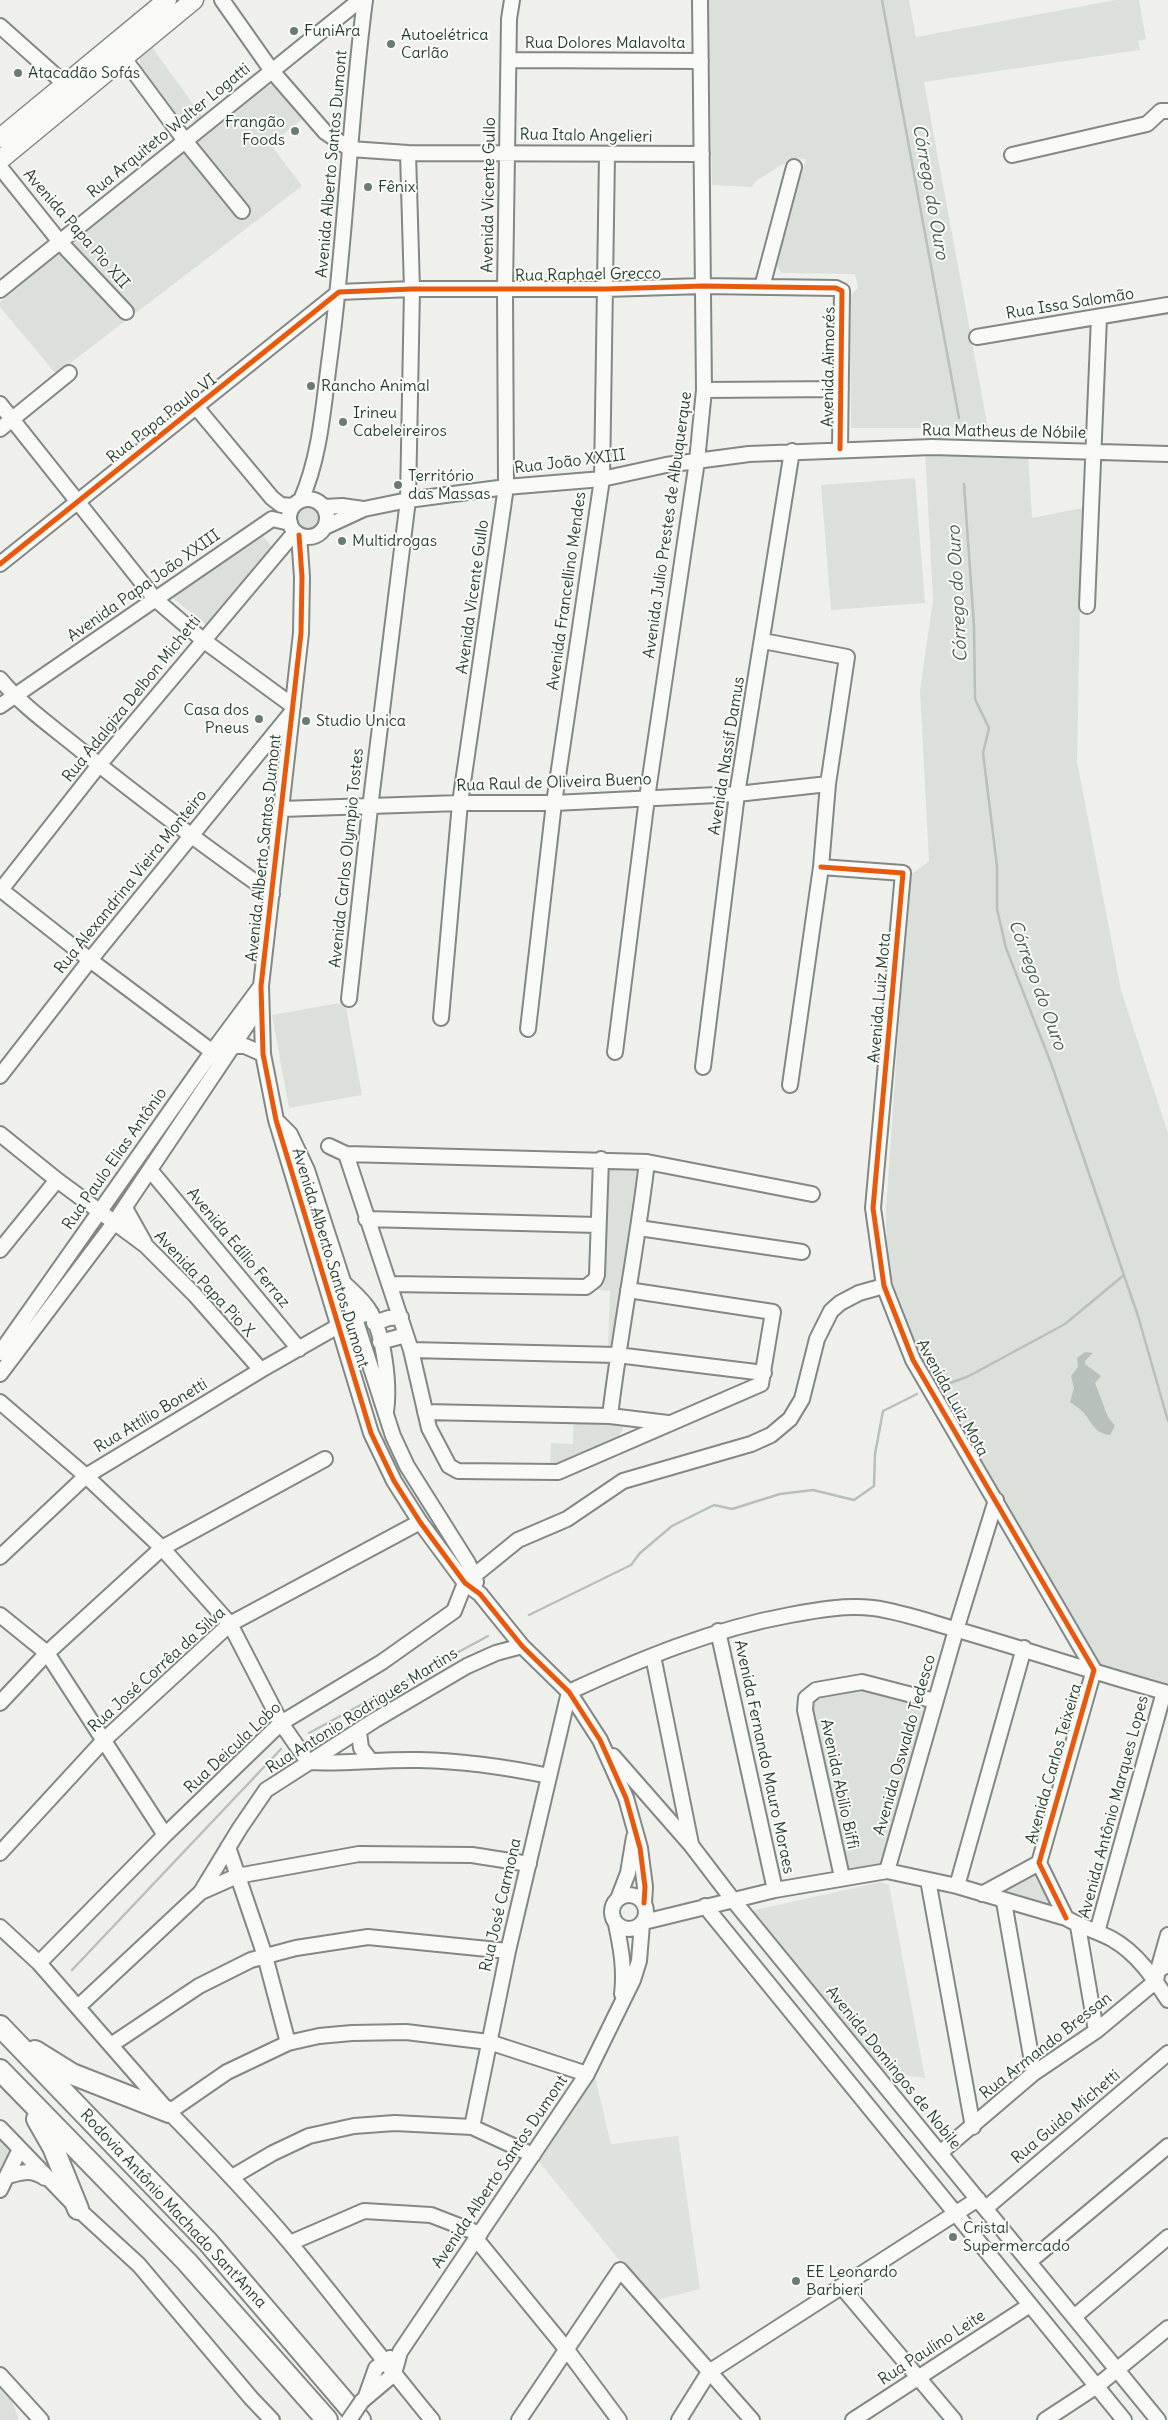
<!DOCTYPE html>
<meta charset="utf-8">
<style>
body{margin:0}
canvas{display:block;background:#eff0ec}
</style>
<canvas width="1168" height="2420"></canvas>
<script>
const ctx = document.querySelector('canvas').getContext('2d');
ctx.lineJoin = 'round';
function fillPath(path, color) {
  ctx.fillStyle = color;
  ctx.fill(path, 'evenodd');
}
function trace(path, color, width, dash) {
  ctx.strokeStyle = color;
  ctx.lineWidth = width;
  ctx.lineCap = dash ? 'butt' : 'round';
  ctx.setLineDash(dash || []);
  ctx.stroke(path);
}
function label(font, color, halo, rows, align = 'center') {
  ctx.font = font + ' Delius,sans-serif';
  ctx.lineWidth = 4;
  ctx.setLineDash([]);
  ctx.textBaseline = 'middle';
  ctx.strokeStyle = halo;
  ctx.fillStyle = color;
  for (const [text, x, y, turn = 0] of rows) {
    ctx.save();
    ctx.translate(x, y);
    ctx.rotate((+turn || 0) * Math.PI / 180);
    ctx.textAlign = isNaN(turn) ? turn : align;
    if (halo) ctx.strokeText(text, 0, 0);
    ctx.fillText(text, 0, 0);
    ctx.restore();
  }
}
fillPath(new Path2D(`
 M 881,1882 L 889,1885 L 925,2078 L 879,2072 L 752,1913 L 755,1910 Z
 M 595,2077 L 611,2144 L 678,2136 L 700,2289 L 653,2301 L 539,2162 Z`), '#dee1dc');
fillPath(new Path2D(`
 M 708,0 L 909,0 L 916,37 L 1116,0 L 1139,0 L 1146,39 L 1138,41 L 1140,50 L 924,82 L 988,428 L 851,428 L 850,296 L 858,288 L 855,274 L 782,273 L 774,262 L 806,159 L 793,158 L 756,181 L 752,187 L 712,185 Z
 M 151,46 L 202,116 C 194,124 189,124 179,120 L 140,70 L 140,54 Z
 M 271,85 L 280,87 L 303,118 L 271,145 L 302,186 L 56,374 L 0,307 L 0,302 L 259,90 Z
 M 925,450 L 1028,453 L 1032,518 L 1082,508 L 1077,761 L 1121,990 L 1168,1133 L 1168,1692 L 1094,1669 L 917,1357 L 887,1263 L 886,1209 L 909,876 L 929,861 L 920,690 L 933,600 Z
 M 915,478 L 925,603 L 831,610 L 821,485 Z
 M295 518a14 14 0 1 1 28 0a14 14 0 1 1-28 0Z
 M 263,536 L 272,547 L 207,625 L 171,597 Z
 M 345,1002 L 362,1095 L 289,1108 L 272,1015 Z
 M 606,1167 L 639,1168 L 641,1174 L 614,1342 L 608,1346 L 610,1291 L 597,1290 L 604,1279 Z
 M 574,1417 L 622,1424 L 623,1429 L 619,1436 L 600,1444 L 559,1471 L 550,1472 L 551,1443 L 573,1444 Z
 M 857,1688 L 867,1688 L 924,1703 L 927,1706 L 883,1863 L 878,1866 L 849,1871 L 845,1869 L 810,1714 C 814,1691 837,1693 857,1688 Z
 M 1034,1873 L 1038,1874 L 1051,1902 L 1048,1906 L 1004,1893 L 1005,1889 Z
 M 0,2122 L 13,2133 L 13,2152 L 0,2174 Z
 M 0,2384 L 12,2401 L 19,2420 L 0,2420 Z`), '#dce0db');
fillPath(new Path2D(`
 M 1085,1352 L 1093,1353 L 1085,1361 L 1085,1364 L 1101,1376 L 1095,1383 L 1108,1417 L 1115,1426 L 1110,1435 C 1094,1433 1093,1424 1084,1413 C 1080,1409 1075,1405 1070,1402 L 1074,1388 L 1071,1376 L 1078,1367 L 1077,1358 Z`), '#b7c0ba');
trace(new Path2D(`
 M 882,0 L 959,418
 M 964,484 L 974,626 L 975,699 L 989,728 L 983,753 L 997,866 L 997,909 L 1006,948 L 1052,1066 L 1138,1316 L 1168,1421
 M 950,1383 L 969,1376 L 1065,1324 L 1124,1275
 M 529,1615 L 631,1565 L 640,1553 L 672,1526 L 714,1505 L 732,1509 L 780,1494 L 813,1490 L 854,1500 L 874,1486 L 875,1454 L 883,1411 L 917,1394
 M 309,1733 L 488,1636
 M 72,1970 L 281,1749`), '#b7c0ba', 2.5);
const minor = new Path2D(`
 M 222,0 L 272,71 L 325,132 L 350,149 L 408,153 L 702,154
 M 0,26 L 65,84
 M 123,57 L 186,142 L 242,211
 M 509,60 L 701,61
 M 1012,155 L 1147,124 L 1161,111 L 1168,111
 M 0,167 L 60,242 L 126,312
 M 762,287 L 794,167
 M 0,290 L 360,0
 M 977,337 L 1168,305
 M 704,390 L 841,389
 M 0,404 L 155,599 L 203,640 L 293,706
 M 197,408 L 272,498 L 281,505 L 293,506
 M 0,429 L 69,373
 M289 518a19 19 0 1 1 38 0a19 19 0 1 1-38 0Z
 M 301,500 C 320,457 323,409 329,363 C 346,242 349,121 365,0
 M 324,507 L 342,506 L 363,509
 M 325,527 L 364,509 L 408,500 L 506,487 L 602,479 L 666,465 L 749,454 L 932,447 L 1168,454
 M 299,535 L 302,577 L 301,633 L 261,986 L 263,1054 L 276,1120 L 371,1433 L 394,1481 L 420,1522 L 465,1583 L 480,1594 L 522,1646 L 569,1692 L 600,1740 L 626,1798 L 640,1848 L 645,1887 L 644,1903
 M 0,564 L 339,292 L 412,289 L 606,289 L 703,286 L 836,288 L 842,291 L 840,449
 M 1087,606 L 1099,317
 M 763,641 L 847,657 L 828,784 L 821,867 L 790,1085
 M 0,679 C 23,707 54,728 83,752 C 144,801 207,848 272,894
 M 0,706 L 272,519 L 290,523
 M 281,809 L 460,803 L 554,803 L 737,794 L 828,784
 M 821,867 L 903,873 L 873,1208 L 884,1286 L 913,1360 L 1094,1670 L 1039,1863 L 1066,1918
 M 0,889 L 90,960 L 218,1056
 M 0,891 L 99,765 L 295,532
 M 349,999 L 370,808 L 408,500 L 412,289 L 408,153
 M 441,1018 L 460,803 L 506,487 L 505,289 L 509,19 L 512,0
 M 528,1029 L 554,803 L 602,479 L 607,155
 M 232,1046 L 245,1046 L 263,1054
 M 615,1052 L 647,798 L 697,461 L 704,390 L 700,0
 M 703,1067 L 737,794 L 792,451
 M 0,1076 L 90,960 L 292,712
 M 279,1123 L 290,1134 L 307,1170 L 393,1436 L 407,1466 L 468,1563 L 476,1582
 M 0,1134 L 57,1180 L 145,1245 L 195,1295 L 261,1370
 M 329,1146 L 346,1154 L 647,1162 L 812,1194
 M 346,1154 L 411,1350 L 429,1428 L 449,1466 L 458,1471 L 558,1472 L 761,1384 L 773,1312 L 628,1290
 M 150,1170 L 299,1349
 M 125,1208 L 144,1242
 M 366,1219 L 597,1225
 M 639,1228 L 802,1252
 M 0,1250 L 57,1180
 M 345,1284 C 353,1292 363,1300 369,1310 C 384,1333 390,1385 386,1412
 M 390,1284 L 586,1287 L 595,1280 L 597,1275 L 601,1159
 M 374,1323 L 389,1318 L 401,1317
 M 380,1342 L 406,1335
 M 411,1350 L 617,1355 L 764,1373
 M 0,1353 L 212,1052 L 261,986
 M 0,1374 L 114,1223 L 261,1004
 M 0,1402 L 86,1476 L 162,1548 L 230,1624 L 281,1723 L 308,1762 C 345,1764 382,1759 419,1760 C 464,1761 506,1767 549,1776
 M 425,1412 L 610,1416 L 668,1423
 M 610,1416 C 620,1331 637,1247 647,1162
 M 0,1557 L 86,1476 L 261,1370 L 354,1317 L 371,1313
 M 0,1615 L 47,1653 L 165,1835
 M 718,1631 L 775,1890
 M 653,1656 L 691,1844
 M 0,1703 L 47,1653 L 162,1548 L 325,1459
 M 359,1732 L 361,1748 L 371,1761
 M 613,1756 L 691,1845 L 733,1900 L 1158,2420
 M 228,1847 L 265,1956 L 288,2043
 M 0,1853 L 104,1740 L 230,1624 L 420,1522
 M 887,1871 L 956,1630 L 996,1500
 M 842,1877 L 805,1710 L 806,1698 L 816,1690 L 862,1682 L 935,1701
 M 928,1880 L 973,2127
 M 957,1886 L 1024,1648
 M 201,1892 L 237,1876 L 359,1854 L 472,1855 L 529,1864
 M 982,1894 L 1039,1863
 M612 1912a17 17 0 1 1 34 0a17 17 0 1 1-34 0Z
 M 618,1899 L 628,1873 L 634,1837
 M 1004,1902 L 1034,2073
 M 705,1906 L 1124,2420
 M 644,1922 L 775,1890 L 887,1871 L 957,1886 L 1066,1918 C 1081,1927 1097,1931 1112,1939 C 1137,1953 1153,1977 1168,2000
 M 616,1924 C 621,1948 625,1969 622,1994
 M 1078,1926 L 1096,2031
 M 0,1927 L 39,1963 L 169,2112 L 227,2072 L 288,2043 L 319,2036 L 352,2033 L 406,2032 L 489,2042 L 587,2074
 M 1097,1932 L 1164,1692
 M 39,1963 L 165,1835 L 281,1723 L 382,1662 L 454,1611 L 465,1583 L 518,1540 L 567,1519 L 623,1481 L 751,1444 L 771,1435 L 790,1419 L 802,1399 L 817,1339 L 831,1311 L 840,1303 L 859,1293 L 884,1286
 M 1158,1970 L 1168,1935
 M 78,2007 L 201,1892 L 240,1828 L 266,1790 L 375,1720 L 467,1666 L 496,1653 L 522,1646
 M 111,2045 L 199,1986 L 251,1960 L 296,1948 L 368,1937 L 508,1951
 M 169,2112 C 211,2155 252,2198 290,2243 C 338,2301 384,2362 432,2420
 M 472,2127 L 508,1951 L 569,1692 C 640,1659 713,1629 790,1615 C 817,1610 845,1605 873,1608 C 904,1612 935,1624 965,1632 C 1033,1652 1100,1674 1168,1693
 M 0,2128 L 78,2209 L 139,2265 L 251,2398 L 272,2420
 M 940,2153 L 1034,2073 L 1096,2031 L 1156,1981 L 1158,1970 L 1168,1965
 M 8,2176 C 23,2172 31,2169 45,2178
 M 232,2177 L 273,2153 L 309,2136 L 354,2126 L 395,2123 L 472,2127 L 533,2155
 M 0,2190 L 20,2149
 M 986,2208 L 1168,2053
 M 477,2240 L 567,2350 L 619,2420
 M 290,2243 L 364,2211 L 431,2215 L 480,2234
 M 1029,2262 L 1168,2146
 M 841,2286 L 954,2420
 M 1074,2317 L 1168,2237
 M 0,2375 L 41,2420
 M 366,2396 L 376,2368 L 390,2358
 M 362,2401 L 394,2374 L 400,2352 L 587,2074 L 633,1980 L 639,1961 L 642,1924
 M 519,2420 L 620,2270 L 752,2420
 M 679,2420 L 709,2372 L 978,2199
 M 853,2420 L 1030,2305
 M 1045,2420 L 1097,2386 L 1168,2328`);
const major = new Path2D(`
 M 0,138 L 167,0
 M 0,160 L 194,0`);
const highway = new Path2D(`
 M 0,2026 L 208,2242 L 360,2420
 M 35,2051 L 72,2074 L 169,2112
 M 0,2070 L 187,2262 L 327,2420
 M 37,2119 L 53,2147 L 78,2209`);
trace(minor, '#828885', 18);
trace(major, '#828885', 21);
trace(highway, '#828885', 24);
trace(minor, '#f9f9f7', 14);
trace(major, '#f9f9f7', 18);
trace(highway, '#f9f9f7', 20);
const minorBridge = new Path2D(`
 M 349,2420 L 362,2401`);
trace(minorBridge, '#828885', 18, []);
trace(minorBridge, '#f9f9f7', 14);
trace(new Path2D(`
 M 299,535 L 302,577 L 301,633 L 261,986 L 263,1054 L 276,1120 L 371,1433 L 394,1481 L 420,1522 L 465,1583 L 480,1594 L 522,1646 L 569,1692 L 600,1740 L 626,1798 L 640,1848 L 645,1887 L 644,1903
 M 0,564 L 339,292 L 412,289 L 606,289 L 703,286 L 836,288 L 842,291 L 840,449
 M 821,867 L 903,873 L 873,1208 L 884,1286 L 913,1360 L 1094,1670 L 1039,1863 L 1066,1918`), '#e8590c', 5);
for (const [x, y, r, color] of [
 [294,31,5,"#687c74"],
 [391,44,5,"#687c74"],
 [18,73,5,"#687c74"],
 [295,131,5,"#687c74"],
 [368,187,5,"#687c74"],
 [311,386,5,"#687c74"],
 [343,422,5,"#687c74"],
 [398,485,5,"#687c74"],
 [342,541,5,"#687c74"],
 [259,719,5,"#687c74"],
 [306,721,5,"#687c74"],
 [953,2237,5,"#687c74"],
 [796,2281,5,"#687c74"]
]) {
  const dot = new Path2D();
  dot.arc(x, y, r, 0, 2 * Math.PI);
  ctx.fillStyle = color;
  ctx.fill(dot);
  trace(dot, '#fdfcf7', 2);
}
label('16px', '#1f3d34', '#fdfcf7', [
 ["FuniAra",304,31],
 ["Autoelétrica",401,35],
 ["Carlão",401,53],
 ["Atacadão Sofás",28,73],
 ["Frangão",285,122,"right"],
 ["Foods",285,140,"right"],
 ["Fênix",378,187],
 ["Rancho Animal",321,386],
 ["Irineu",353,413],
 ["Cabeleireiros",353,431],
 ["Território",408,476],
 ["das Massas",408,494],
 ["Multidrogas",352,541],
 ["Casa dos",249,710,"right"],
 ["Pneus",249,728,"right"],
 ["Studio Unica",316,721],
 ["Cristal",963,2228],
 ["Supermercado",963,2246],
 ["EE Leonardo",806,2272],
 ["Barbieri",806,2290]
], 'left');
label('16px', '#1f3d34', '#fdfcf7', [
 ["Rua Dolores Malavolta",605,43],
 ["Rua Arquiteto Walter Logatti",169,131,-39],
 ["Rua Italo Angelieri",586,136,1],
 ["Avenida Alberto Santos Dumont",332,164,-85],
 ["Avenida Vicente Gullo",489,195,-89],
 ["Avenida Papa Pio XII",76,229,49],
 ["Rua Raphael Grecco",588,275,-1],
 ["Rua Issa Salomão",1070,304,-9],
 ["Avenida Aimorés",829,367,-89],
 ["Rua Papa Paulo VI",162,419,-38],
 ["Rua Matheus de Nóbile",1004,432,1],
 ["Rua João XXIII",570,462,-7],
 ["Avenida Julio Prestes de Albuquerque",668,525,-82],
 ["Avenida Papa João XXIII",144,586,-35],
 ["Avenida Francellino Mendes",567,591,-82],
 ["Avenida Vicente Gullo",473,597,-82],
 ["Rua Adalgiza Delbon Michetti",132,699,-51],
 ["Avenida Nassif Damus",727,756,-81],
 ["Rua Raul de Oliveira Bueno",554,783,-2],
 ["Avenida Alberto Santos Dumont",264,848,-84],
 ["Avenida Carlos Olympio Tostes",347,858,-84],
 ["Rua Alexandrina Vieira Monteiro",131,882,-51],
 ["Avenida Luiz Mota",880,998,-85],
 ["Rua Paulo Elias Antônio",115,1159,-55],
 ["Avenida Edílio Ferraz",238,1248,50],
 ["Avenida Alberto Santos Dumont",330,1258,73],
 ["Avenida Papa Pio X",204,1284,47],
 ["Avenida Luiz Mota",952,1398,61],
 ["Rua Attílio Bonetti",151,1416,-31],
 ["Rua José Corrêa da Silva",157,1670,-42],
 ["Rua Antonio Rodrigues Martins",362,1711,-32],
 ["Avenida Oswaldo Tedesco",905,1745,-74],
 ["Rua Deicula Lobo",233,1748,-43],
 ["Avenida Fernando Mauro Moraes",764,1757,78],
 ["Avenida Carlos Teixeira",1054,1764,-74],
 ["Avenida Abilio Biffi",839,1784,78],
 ["Avenida Antônio Marques Lopes",1114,1807,-75],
 ["Rua José Carmona",501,1905,-77],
 ["Rua Armando Bressan",1046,2046,-38],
 ["Avenida Domingos de Nobile",893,2068,51],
 ["Rua Guido Michetti",1066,2117,-40],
 ["Avenida Alberto Santos Dumont",500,2172,-56],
 ["Rodovia Antônio Machado Sant'Anna",173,2209,47],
 ["Rua Paulino Leite",932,2348,-33]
]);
label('italic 18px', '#455e56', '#fdfcf7', [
 ["Córrego do Ouro",930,192,80],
 ["Córrego do Ouro",958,594,-93],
 ["Córrego do Ouro",1037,985,70]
]);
</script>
